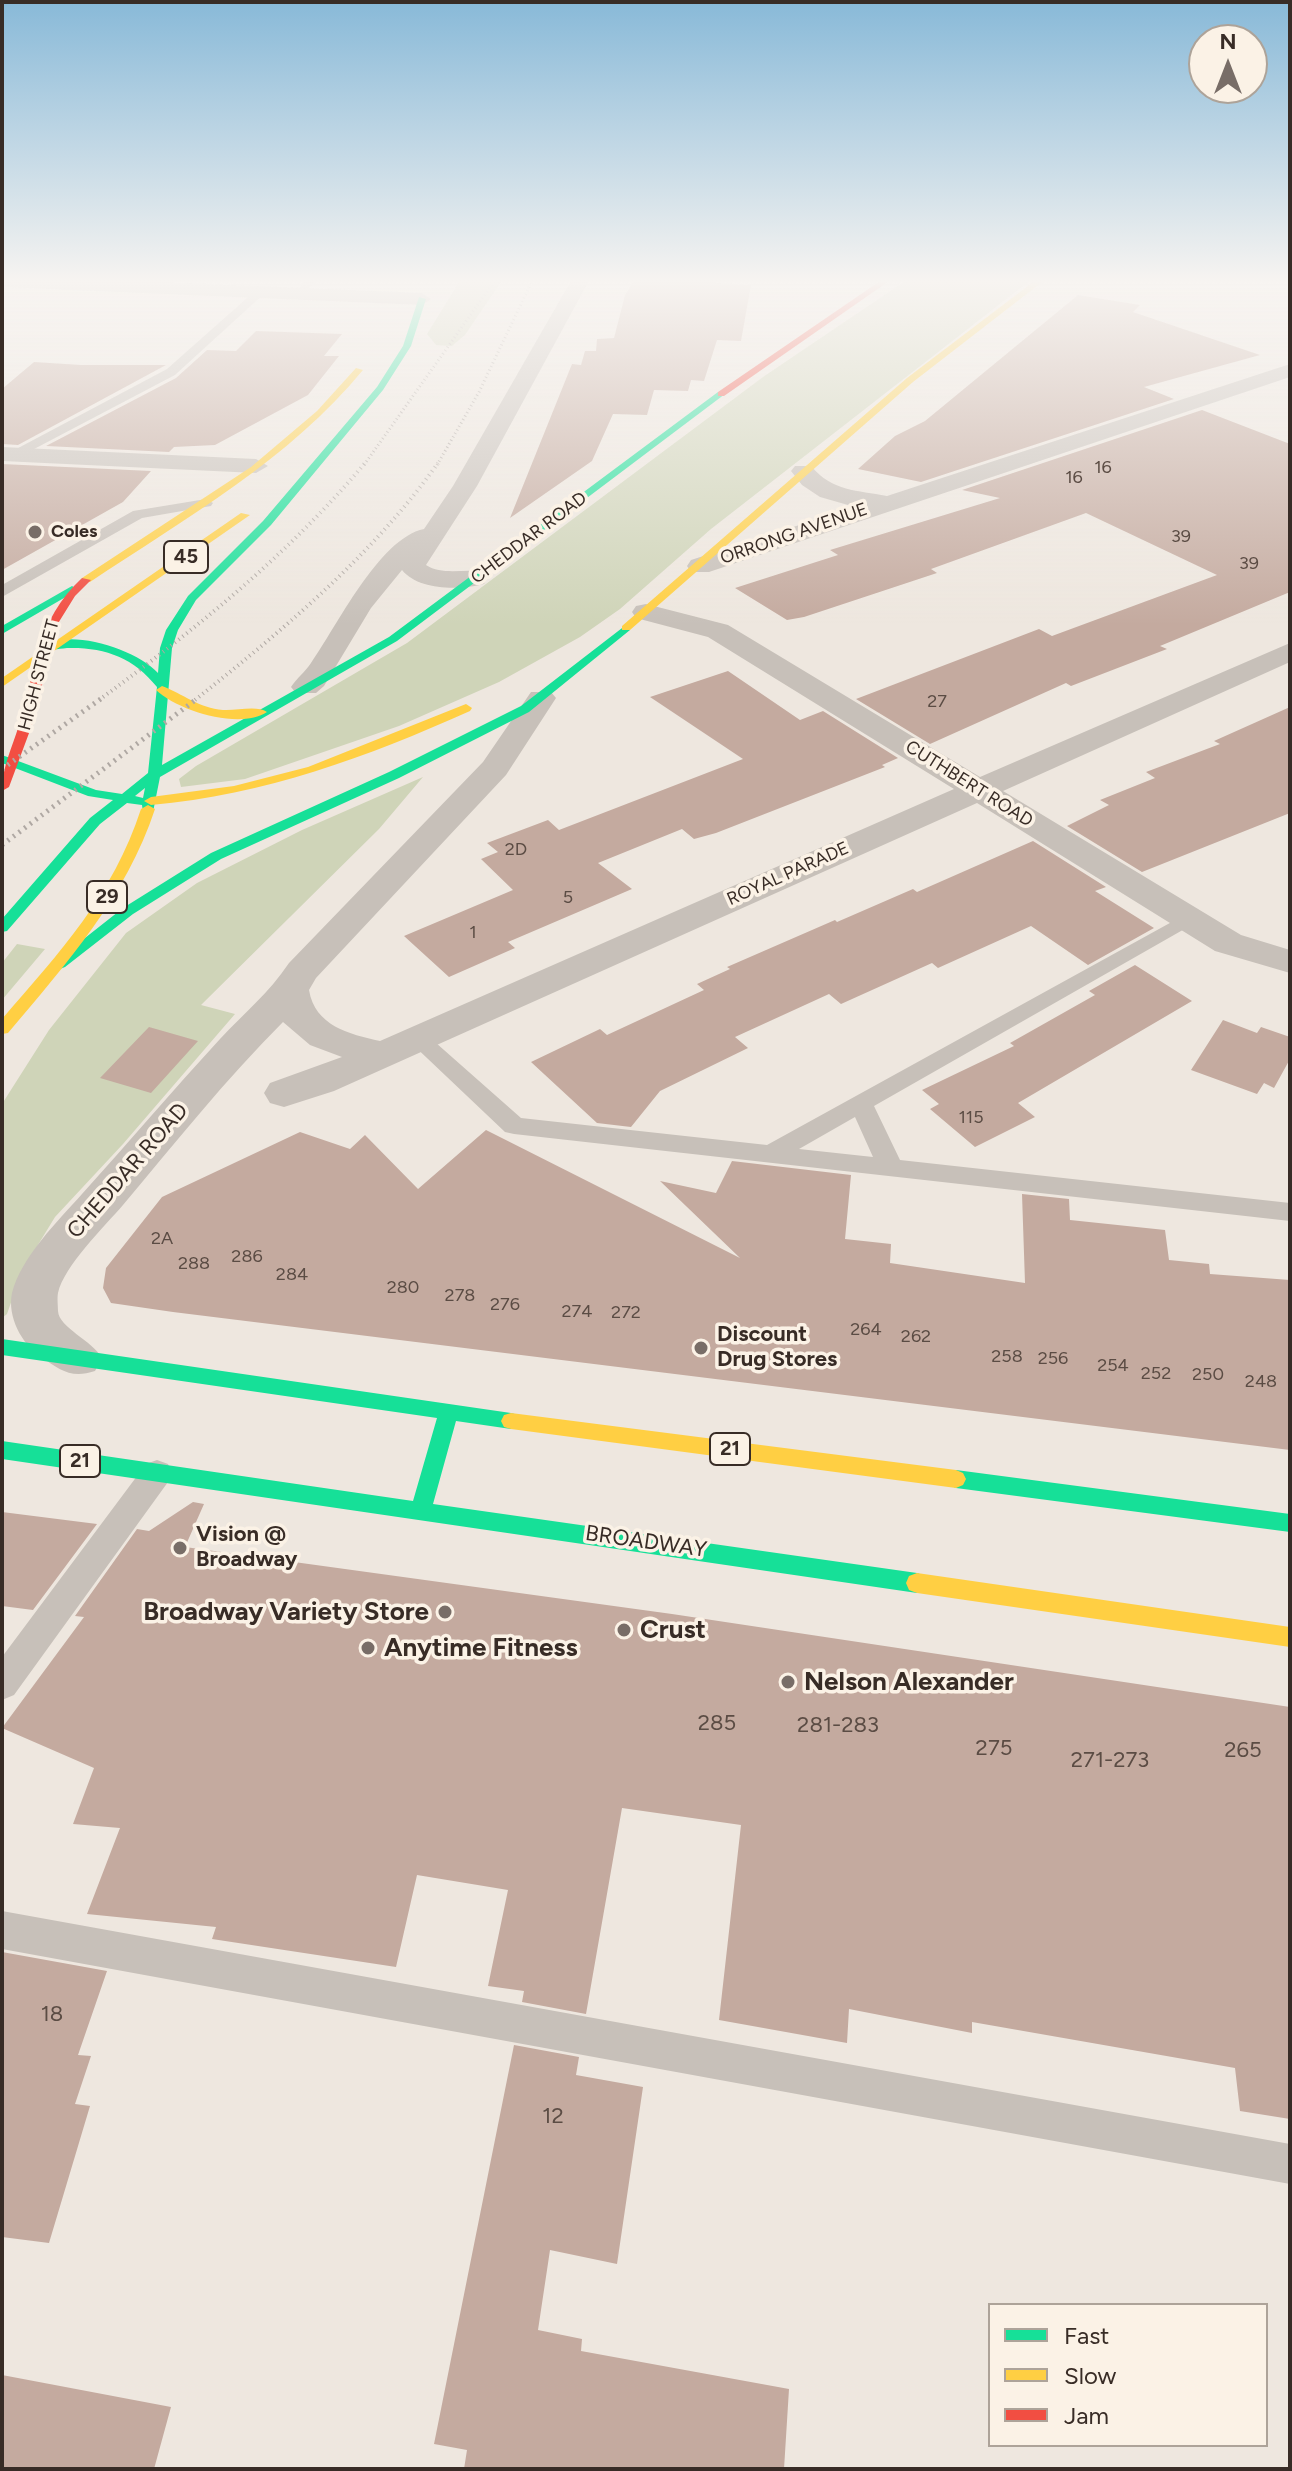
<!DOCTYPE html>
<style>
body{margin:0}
#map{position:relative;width:1292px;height:2471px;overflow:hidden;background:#eee7df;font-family:Figtree,sans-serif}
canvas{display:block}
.frame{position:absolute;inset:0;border:4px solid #382c26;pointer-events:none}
.legend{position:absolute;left:988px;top:2303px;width:280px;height:144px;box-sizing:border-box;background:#fbf2e6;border:2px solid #ada399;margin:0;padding:10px 14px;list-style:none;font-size:24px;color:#382c26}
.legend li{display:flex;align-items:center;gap:16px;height:40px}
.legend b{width:40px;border:2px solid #ada399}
.north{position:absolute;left:1188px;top:24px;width:80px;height:80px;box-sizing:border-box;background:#fbf2e6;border:2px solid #ada399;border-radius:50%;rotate:0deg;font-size:22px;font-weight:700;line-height:32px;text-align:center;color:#382c26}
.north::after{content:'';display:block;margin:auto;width:28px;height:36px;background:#786d67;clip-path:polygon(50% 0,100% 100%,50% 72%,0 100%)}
</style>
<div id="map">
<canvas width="1292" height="2471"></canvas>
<div class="frame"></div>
<ul class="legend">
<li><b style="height:10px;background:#16e098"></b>Fast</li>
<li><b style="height:10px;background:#ffcf43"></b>Slow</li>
<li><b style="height:10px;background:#f24e42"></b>Jam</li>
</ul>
<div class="north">N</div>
</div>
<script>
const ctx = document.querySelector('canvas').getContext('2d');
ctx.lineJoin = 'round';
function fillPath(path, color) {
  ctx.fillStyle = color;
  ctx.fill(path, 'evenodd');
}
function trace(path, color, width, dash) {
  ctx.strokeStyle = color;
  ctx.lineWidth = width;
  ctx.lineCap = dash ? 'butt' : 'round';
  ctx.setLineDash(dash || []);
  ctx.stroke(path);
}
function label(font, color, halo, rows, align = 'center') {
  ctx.font = font + ' Figtree,sans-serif';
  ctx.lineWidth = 7;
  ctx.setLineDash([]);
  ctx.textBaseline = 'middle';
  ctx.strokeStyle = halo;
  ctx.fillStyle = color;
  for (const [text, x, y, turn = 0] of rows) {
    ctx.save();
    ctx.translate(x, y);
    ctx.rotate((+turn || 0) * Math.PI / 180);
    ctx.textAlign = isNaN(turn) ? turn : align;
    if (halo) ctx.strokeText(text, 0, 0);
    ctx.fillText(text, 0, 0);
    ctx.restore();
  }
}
fillPath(new Path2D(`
 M 461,279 L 503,279 L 465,335 L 452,346 L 436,345 L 427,334 Z
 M 908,279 L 1032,279 L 711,529 L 620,609 L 580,637 L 499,682 L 399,726 L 245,779 L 181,787 L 179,779 L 196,766 L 407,643 L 763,377 Z
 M 423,777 L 379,829 L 201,1005 L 235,1014 L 123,1144 L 55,1217 L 22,1271 L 7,1314 L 2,1318 L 2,1104 L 49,1030 L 126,933 L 197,883 L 302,830 Z
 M 17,944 L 45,949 L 2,1000 L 2,963 Z`), '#cfd4b8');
fillPath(new Path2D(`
 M 635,279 L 717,279 L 716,283 L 751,285 L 741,341 L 717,340 L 704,381 L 691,380 L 688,391 L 654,390 L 647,415 L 613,414 L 592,461 L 510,518 L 572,364 L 581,365 L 585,351 L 596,351 L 597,339 L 614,338 L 625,295 Z
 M 1078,295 L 1140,305 L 1133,312 L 1260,355 L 1144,387 L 1174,399 L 921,482 L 858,469 L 895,436 L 925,421 Z
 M 256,331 L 342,334 L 324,356 L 339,356 L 308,395 L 215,445 L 174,447 L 169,452 L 46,446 L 176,378 L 207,350 L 236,351 Z
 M 34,362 L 81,365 L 166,365 L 18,445 L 2,444 L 2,389 Z
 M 1202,410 L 1290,444 L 1290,592 L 1160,646 L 1167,649 L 1071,686 L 1066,683 L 930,744 L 856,699 L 1039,629 L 1052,636 L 1217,575 L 1086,513 L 931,569 L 937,573 L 804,617 L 787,620 L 735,588 L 838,555 L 830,550 L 1000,498 L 962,490 Z
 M 2,464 L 151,471 L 123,502 L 2,570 Z
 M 728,671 L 800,720 L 823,711 L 898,758 L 882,765 L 885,767 L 716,833 L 694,839 L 682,829 L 598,863 L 632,889 L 508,942 L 515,948 L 449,977 L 404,936 L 513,890 L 481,859 L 498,852 L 487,843 L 548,820 L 559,830 L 743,759 L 650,697 Z
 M 1290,707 L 1290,813 L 1142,872 L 1067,826 L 1109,805 L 1100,800 L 1155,778 L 1146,772 L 1220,744 L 1214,741 Z
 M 1033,841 L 1106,887 L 1095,891 L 1154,928 L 1088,965 L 1031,926 L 938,968 L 932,963 L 841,1004 L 829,994 L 735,1037 L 748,1048 L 660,1091 L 631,1127 L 597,1123 L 531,1062 L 600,1029 L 607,1035 L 704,990 L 697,984 L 730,969 L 727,967 L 835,920 L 837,922 L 913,889 L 917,892 Z
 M 1135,965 L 1192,1001 L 1018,1103 L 1035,1117 L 975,1147 L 930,1109 L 939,1104 L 922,1090 L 1014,1046 L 1010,1043 L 1095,995 L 1089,991 Z
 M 1223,1020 L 1257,1033 L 1261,1027 L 1290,1037 L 1290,1059 L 1274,1088 L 1264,1083 L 1257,1094 L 1191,1070 Z
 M 149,1027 L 198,1041 L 151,1093 L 100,1078 Z
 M 486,1130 L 740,1258 L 660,1181 L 716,1193 L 732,1161 L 851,1175 L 845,1239 L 891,1244 L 890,1263 L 1025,1283 L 1022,1194 L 1069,1199 L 1070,1220 L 1165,1230 L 1169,1260 L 1209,1264 L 1210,1274 L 1290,1280 L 1290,1450 L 173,1312 L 111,1303 L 103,1288 L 106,1268 L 162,1197 L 300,1132 L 350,1149 L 365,1135 L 418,1189 Z
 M 193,1502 L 204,1504 L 185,1547 L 672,1614 L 1290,1707 L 1290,2119 L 1240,2111 L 1235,2068 L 972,2022 L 972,2033 L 849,2009 L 847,2043 L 719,2020 L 741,1825 L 622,1808 L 586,2014 L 522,2002 L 524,1991 L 488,1986 L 508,1890 L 417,1875 L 396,1967 L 212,1939 L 216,1927 L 87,1914 L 120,1828 L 73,1824 L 94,1768 L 2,1728 L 84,1617 L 75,1616 L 137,1529 L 149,1531 Z
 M 2,1512 L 97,1524 L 33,1610 L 2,1606 Z
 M 2,1952 L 107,1971 L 78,2055 L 91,2056 L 75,2104 L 90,2106 L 49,2243 L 2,2237 Z
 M 514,2045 L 579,2057 L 576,2075 L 643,2087 L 617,2264 L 550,2250 L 538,2330 L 582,2339 L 581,2351 L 789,2389 L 784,2469 L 464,2469 L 467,2450 L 434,2444 Z
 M 2,2375 L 171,2407 L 154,2469 L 2,2469 Z`), '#c4aa9f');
fillPath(new Path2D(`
 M 306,279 L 316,280 L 302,296 L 294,296 Z
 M 256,290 L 266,292 L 175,375 L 17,458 L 5,455 L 167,369 Z
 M 206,499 L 213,503 L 211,506 L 142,518 L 2,597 L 2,585 L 133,511 Z
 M 1188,913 L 1195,915 L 1198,919 L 1195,923 L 874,1106 L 900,1160 L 1290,1203 L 1290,1221 L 514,1134 L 505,1132 L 408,1040 L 419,1033 L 427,1035 L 521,1118 L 767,1145 ZM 855,1117 L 873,1157 L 799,1149 Z
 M 157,1460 L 168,1464 L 172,1473 L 168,1482 L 14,1695 L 2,1700 L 2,1657 L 146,1464 Z
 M 2,1911 L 1290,2144 L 1290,2184 L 2,1949 Z`), '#c7c0b9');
fillPath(new Path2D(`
 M 2,279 L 90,279 L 422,293 L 431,299 L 422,305 L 2,287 Z
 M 572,279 L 590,279 L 477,486 L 426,565 C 443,576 465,568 484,572 L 488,578 L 484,584 C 460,590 419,591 402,570 L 371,608 L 324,686 L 316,693 L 296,693 L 291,687 C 297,678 305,672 311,663 C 336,628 379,538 424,529 L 453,486 Z
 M 1290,364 L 1290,377 L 709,572 L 691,572 L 687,566 L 691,560 L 855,507 L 820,497 L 802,485 L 791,471 L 795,466 L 811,466 C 833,492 857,490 887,496 Z
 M 2,447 L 256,459 L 268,466 L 256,473 L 2,461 Z
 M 646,604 L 728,625 L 980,777 L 1290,643 L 1290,662 L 1003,791 L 1241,935 L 1290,950 L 1290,973 L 1215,951 L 977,803 L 334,1091 L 284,1107 L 270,1103 L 264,1093 L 270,1083 L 342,1057 L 310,1045 L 283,1022 C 226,1079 175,1143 123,1205 C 105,1226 64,1266 58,1293 C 57,1298 58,1306 58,1311 C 59,1328 92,1340 102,1358 L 95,1371 C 71,1379 60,1370 40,1356 C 22,1344 7,1317 12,1293 C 21,1257 58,1221 82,1194 C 128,1143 173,1090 220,1039 C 244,1013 269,993 289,963 L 483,762 L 531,692 L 551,692 L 556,698 L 506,775 L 316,978 L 309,990 C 315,1026 349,1034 380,1041 L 954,789 L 708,637 L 636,618 L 632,612 L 636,606 Z`), '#c7c0b9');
fillPath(new Path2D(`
 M 419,297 L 426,299 L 411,346 L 383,390 L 271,525 L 196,600 L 178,630 L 172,648 L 162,765 L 389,637 L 718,392 L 725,394 L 397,641 L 160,777 L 153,812 L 143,812 L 142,805 L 127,803 L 100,824 L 7,931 L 2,932 L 2,919 L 90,818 L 113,800 L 88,796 L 2,763 L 2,755 L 96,790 L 122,794 L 148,773 L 157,687 C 133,657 104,647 67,648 C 57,649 50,651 42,646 C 70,628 136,649 158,673 L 160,648 L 166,630 L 188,596 L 263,521 L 377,387 L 403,346 ZM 145,788 L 143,798 L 135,796 Z
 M 72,586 L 77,589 L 76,591 L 2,634 L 2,626 Z
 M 626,625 L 630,626 L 630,630 L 529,712 L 399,778 L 221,859 L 133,914 L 65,967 L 60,969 L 52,964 L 123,908 L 211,853 L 389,772 L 521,706 Z
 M 2,1339 L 511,1413 L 518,1415 L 521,1421 L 518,1427 L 511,1429 L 456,1421 L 433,1504 L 917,1573 L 925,1576 L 928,1583 L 925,1590 L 917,1593 L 2,1459 L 2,1441 L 413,1501 L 437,1418 L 2,1355 Z
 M 956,1470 L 1290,1514 L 1290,1532 L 956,1488 L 949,1485 L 946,1479 L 949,1473 Z`), '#16e098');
fillPath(new Path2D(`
 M 1037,279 L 1046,279 L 913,382 L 630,630 L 622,630 L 622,626 L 907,378 Z
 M 356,368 L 363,370 C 289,460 186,518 90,582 L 82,582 L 82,578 L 251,467 L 317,411 Z
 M 241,513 L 250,515 L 2,687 L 2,678 Z
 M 162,686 C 183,694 199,708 223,710 C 236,711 257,705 267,712 C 240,730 178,711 156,690 Z
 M 466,704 L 472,708 L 470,711 C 367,757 265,795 151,805 L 144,801 L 151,797 L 234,786 L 308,767 Z
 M 148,805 L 155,809 C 126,897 67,963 8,1033 L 2,1034 L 2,1019 C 60,952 113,895 141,809 Z
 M 511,1413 L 956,1470 L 963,1473 L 966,1479 L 963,1485 L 956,1488 L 511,1429 L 504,1427 L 501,1421 L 504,1415 Z
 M 917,1573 L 1290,1627 L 1290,1647 L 917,1593 L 909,1590 L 906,1583 L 909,1576 Z`), '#ffcf43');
fillPath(new Path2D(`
 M 883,279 L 892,279 L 724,396 L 718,396 L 718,392 Z
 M 82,578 L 91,580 L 75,596 L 57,625 L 32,725 L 9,787 L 2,791 C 2,767 12,748 19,725 C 37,667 35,622 82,578 Z`), '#f24e42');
trace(new Path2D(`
 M 364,465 L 496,279
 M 437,465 L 479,392 L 533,279`), '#afa8a3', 3, [1, 3]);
trace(new Path2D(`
 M 99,700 C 196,629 288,555 365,463
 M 195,700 C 283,630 373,555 438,463`), '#afa8a3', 4, [1, 4]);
trace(new Path2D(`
 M 2,769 L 102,698
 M 2,845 L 198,698`), '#afa8a3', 5, [2, 5]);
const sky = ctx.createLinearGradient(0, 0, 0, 625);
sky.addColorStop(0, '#88b9d8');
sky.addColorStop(0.45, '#f7f4f1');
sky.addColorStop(1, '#f7f4f100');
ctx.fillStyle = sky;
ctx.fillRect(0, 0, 1292, 625);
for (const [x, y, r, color] of [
 [35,532,8,"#786d67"],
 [701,1348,8,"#786d67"],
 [180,1548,8,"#786d67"],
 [445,1612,8,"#786d67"],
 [624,1630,8,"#786d67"],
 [368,1648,8,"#786d67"],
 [788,1682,8,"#786d67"]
]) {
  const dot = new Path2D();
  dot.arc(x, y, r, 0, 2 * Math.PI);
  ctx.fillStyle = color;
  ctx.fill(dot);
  trace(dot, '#fbf2e6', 3);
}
label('18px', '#5b4c44', null, [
 ["16",1103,468],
 ["16",1074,478],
 ["39",1181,537],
 ["39",1249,564],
 ["27",937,702],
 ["2D",516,850],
 ["5",568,898],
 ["1",473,933],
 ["115",971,1118],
 ["2A",162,1239],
 ["286",247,1257],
 ["288",194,1264],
 ["284",292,1275],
 ["280",403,1288],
 ["278",460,1296],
 ["276",505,1305],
 ["274",577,1312],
 ["272",626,1313],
 ["264",866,1330],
 ["262",916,1337],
 ["258",1007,1357],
 ["256",1053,1359],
 ["254",1113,1366],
 ["252",1156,1374],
 ["250",1208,1375],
 ["248",1261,1382]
]);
label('bold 18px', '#382c26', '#fbf2e6', [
 ["Coles",51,532]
], 'left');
label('18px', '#382c26', '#fbf2e6', [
 ["ORRONG AVENUE",794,534,-19],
 ["CHEDDAR ROAD",529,538,-37],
 ["HIGH STREET",39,675,-75],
 ["CUTHBERT ROAD",969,784,32],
 ["ROYAL PARADE",788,874,-24]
]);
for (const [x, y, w] of [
 [186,557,44],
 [107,897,40],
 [730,1449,40],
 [80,1461,40]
]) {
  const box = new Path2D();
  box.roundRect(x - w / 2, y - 16, w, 32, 6);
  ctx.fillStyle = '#fbf2e6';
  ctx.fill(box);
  trace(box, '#382c26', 2);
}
label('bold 20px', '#382c26', null, [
 ["45",186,557],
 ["29",107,897],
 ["21",730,1449],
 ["21",80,1461]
]);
label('22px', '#382c26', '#fbf2e6', [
 ["CHEDDAR ROAD",128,1171,-49],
 ["BROADWAY",646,1542,8]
]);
label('bold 22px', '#382c26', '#fbf2e6', [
 ["Discount",717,1335],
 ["Drug Stores",717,1360],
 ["Vision @",196,1535],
 ["Broadway",196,1560]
], 'left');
label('22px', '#5b4c44', null, [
 ["285",717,1724],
 ["281-283",838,1726],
 ["275",994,1749],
 ["265",1243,1751],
 ["271-273",1110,1761],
 ["18",52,2015],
 ["12",553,2117]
]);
label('bold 26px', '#382c26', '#fbf2e6', [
 ["Broadway Variety Store",429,1612,"right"],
 ["Crust",640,1630],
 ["Anytime Fitness",384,1648],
 ["Nelson Alexander",804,1682]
], 'left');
</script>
